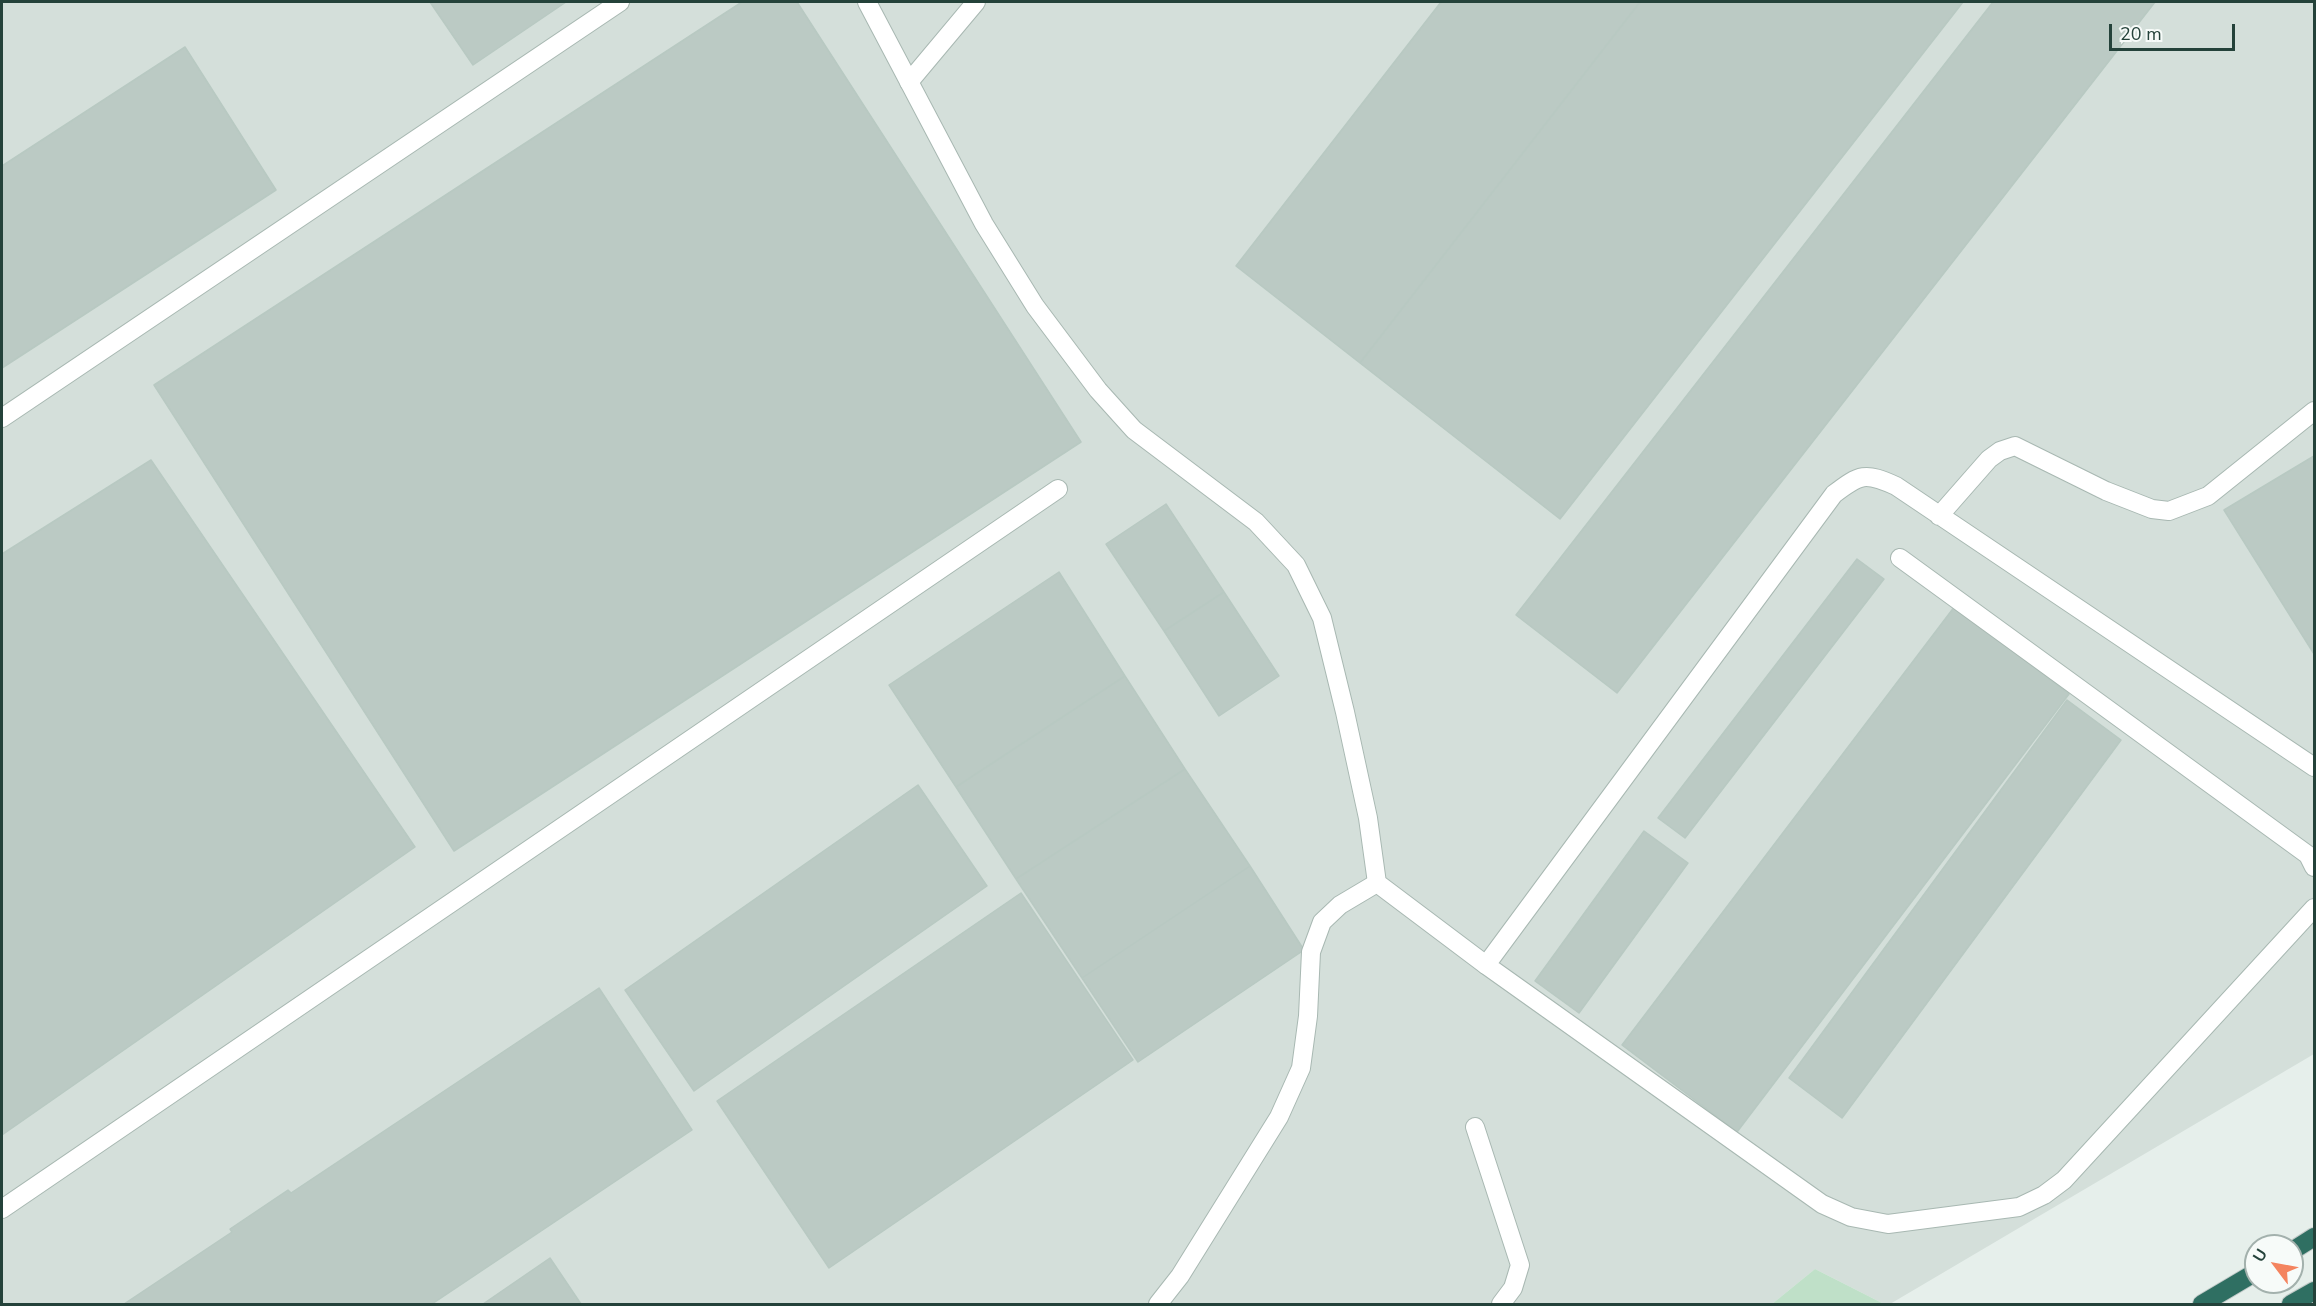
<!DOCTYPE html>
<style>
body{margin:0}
#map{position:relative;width:2316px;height:1306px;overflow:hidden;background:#e6efeb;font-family:"Nunito Sans",sans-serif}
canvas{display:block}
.frame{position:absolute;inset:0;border:3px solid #24423a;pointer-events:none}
.north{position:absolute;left:2244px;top:1234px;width:60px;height:60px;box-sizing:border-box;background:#f7fbf9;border:2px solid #a3b1ad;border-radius:50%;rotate:302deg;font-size:16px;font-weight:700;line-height:24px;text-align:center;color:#24423a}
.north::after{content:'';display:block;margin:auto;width:21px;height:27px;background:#f4845f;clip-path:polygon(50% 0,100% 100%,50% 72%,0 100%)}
.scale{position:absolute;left:2109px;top:24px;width:126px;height:27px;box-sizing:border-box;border:3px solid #24423a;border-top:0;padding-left:8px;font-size:18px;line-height:21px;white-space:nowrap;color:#24423a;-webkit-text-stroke:4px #f7fbf9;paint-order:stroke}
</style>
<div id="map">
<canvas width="2316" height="1306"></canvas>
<div class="frame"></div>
<div class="north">U</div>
<div class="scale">20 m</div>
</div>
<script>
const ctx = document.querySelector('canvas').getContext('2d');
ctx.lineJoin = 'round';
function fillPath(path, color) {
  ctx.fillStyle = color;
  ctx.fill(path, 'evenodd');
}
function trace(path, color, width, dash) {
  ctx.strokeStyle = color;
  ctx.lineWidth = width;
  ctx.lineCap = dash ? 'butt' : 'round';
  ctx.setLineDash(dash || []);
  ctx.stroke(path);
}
fillPath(new Path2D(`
 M 2,2 L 2314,2 L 2314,1054 L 1890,1304 L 1884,1304 L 1815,1269 L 1772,1304 L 2,1304 Z`), '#d4dfda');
fillPath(new Path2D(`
 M 1815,1269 L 1884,1304 L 1772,1304 Z`), '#bfe0c8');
const building = new Path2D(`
 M 430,2 L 566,2 L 473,65 Z
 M 742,2 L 797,2 L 1081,442 L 454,851 L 154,385 Z
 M 1441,2 L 1640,2 L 1360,363 L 1236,266 Z
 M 1640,2 L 1963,2 L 1560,519 L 1360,363 Z
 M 1993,2 L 2155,2 L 1617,693 L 1516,615 Z
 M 185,47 L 276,190 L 2,368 L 2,166 Z
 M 2314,456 L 2314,654 L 2224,510 Z
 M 151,460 L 415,847 L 2,1135 L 2,554 Z
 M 1166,504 L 1224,592 L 1164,631 L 1106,544 Z
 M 1857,559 L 1884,579 L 1685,838 L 1658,818 Z
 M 1059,572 L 1125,676 L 956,787 L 889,685 Z
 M 1224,592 L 1279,676 L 1219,716 L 1164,631 Z
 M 1955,606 L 2069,694 L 1737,1132 L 1622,1045 Z
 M 1125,676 L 1185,769 L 1016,879 L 956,787 Z
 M 2067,700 L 2121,740 L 1842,1118 L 1789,1078 Z
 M 1185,769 L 1250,866 L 1082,978 L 1016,879 Z
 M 918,785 L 987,886 L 694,1091 L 625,990 Z
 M 1644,831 L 1688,863 L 1579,1013 L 1535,981 Z
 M 1250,866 L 1304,950 L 1138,1062 L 1082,978 Z
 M 1021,893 L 1133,1060 L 829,1268 L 717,1101 Z
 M 599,988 L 692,1130 L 432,1304 L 124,1304 L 232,1232 L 230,1229 L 288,1190 L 291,1193 Z
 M 550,1258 L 581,1304 L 483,1304 Z`);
fillPath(building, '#bbcac4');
trace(building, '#b8c9c2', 1.5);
const lane = new Path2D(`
 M 909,82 L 976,2
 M 2,418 L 620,2
 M 1939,516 L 1989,459 L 2000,451 L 2015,446 L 2106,491 L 2152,509 L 2169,511 L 2208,496 L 2314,411
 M 1900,558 L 2308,855 L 2314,867
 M 2314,767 L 1896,486 C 1865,472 1860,474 1834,494 L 1486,965 L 1822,1204 L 1851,1217 L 1888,1224 L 2019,1207 L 2044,1195 L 2064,1180 L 2314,908
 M 1475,1127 L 1520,1265 L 1513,1288 L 1501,1304
 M 2,1209 L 1058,489
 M 1158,1304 L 1180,1276 L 1279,1117 L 1301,1068 L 1308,1016 L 1311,952 L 1322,922 L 1340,905 L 1377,883`);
const street = new Path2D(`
 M 867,2 L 984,224 L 1035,306 L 1098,390 L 1134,430 L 1256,522 L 1296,565 L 1322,618 L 1345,712 L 1368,818 L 1377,883 L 1486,965`);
const highway = new Path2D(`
 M 2292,1251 L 2314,1237
 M 2202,1304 L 2256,1272
 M 2291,1304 L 2314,1291`);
trace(lane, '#a8b8b2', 20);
trace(street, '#a8b8b2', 20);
trace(highway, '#c2cac8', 20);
trace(lane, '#fff', 18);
trace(street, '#fff', 18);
trace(highway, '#2f6f62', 18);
</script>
